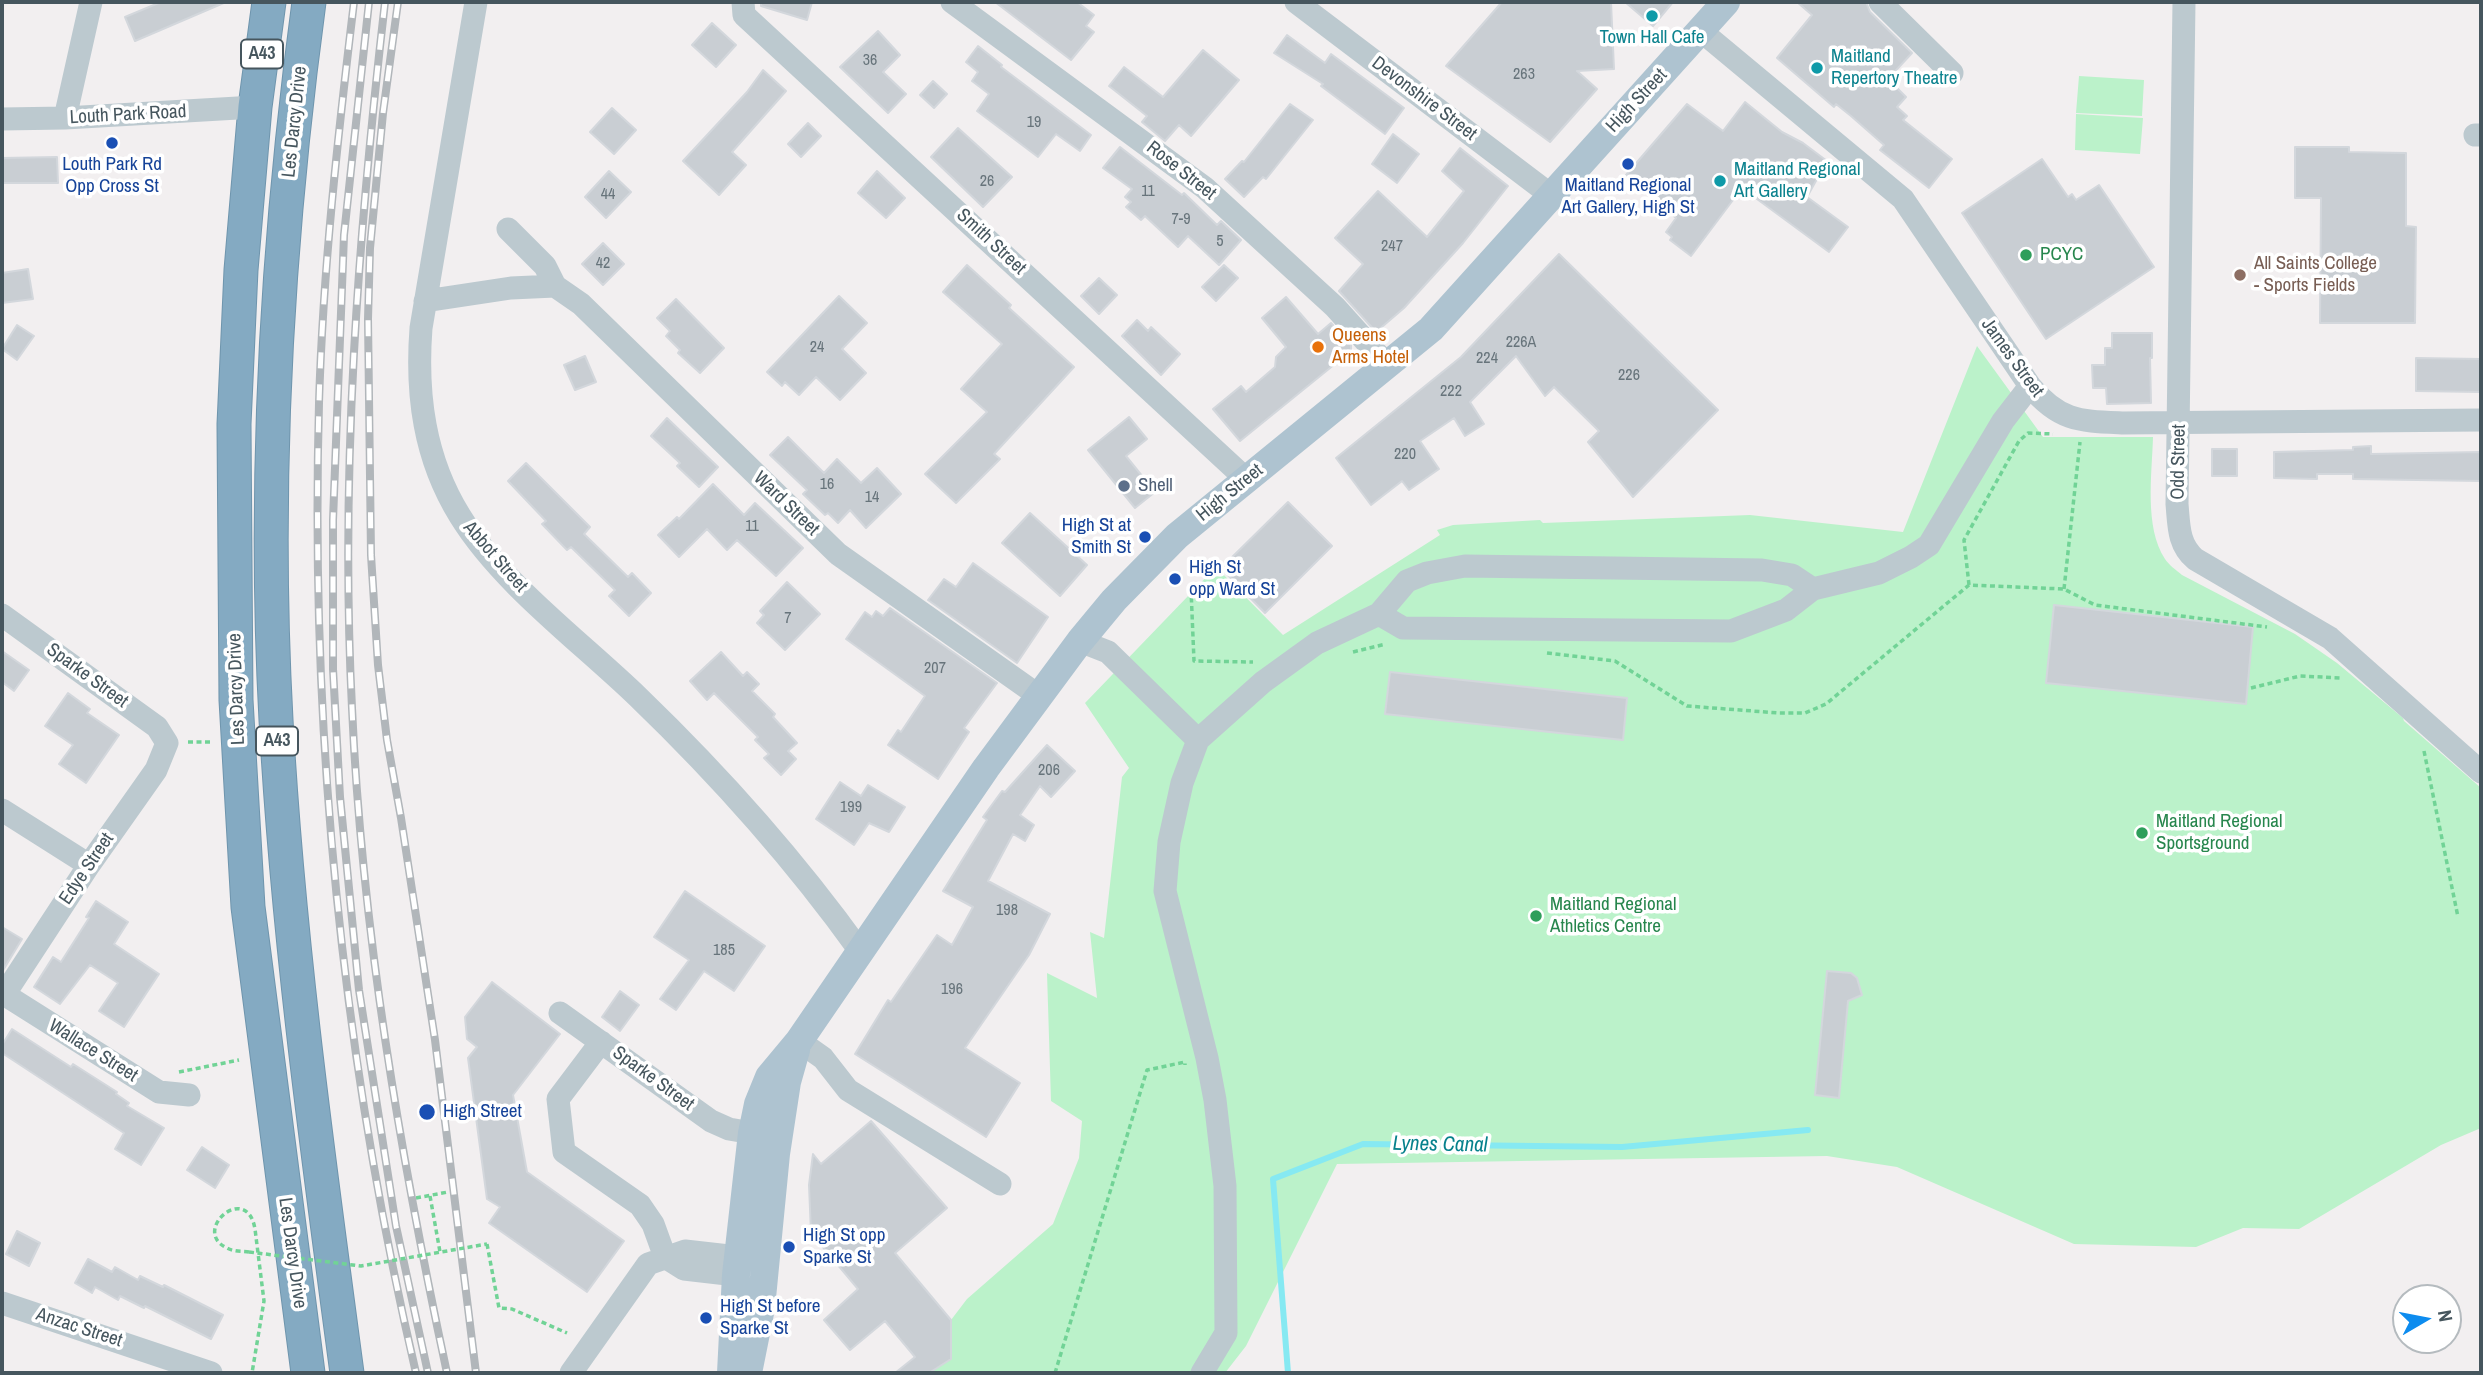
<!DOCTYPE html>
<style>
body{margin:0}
#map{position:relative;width:2483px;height:1375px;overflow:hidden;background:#f2eff0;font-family:"Archivo Narrow",sans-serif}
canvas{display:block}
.frame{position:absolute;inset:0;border:4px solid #46565e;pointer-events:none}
.north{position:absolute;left:2392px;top:1284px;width:70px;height:70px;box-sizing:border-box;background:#fff;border:2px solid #b5bbbf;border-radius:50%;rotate:80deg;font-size:19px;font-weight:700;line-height:28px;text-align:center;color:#46565e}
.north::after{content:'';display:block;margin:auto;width:24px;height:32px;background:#0d8cef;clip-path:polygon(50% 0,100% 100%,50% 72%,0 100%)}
</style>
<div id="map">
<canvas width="2483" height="1375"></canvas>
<div class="frame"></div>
<div class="north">N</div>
</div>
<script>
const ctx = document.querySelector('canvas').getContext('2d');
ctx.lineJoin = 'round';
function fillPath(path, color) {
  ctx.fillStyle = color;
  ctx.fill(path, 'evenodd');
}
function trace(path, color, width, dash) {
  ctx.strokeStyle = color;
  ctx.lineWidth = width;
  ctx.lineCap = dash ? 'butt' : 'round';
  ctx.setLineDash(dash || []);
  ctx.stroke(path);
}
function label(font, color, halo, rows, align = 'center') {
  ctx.font = font + ' "Archivo Narrow",sans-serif';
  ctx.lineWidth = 7;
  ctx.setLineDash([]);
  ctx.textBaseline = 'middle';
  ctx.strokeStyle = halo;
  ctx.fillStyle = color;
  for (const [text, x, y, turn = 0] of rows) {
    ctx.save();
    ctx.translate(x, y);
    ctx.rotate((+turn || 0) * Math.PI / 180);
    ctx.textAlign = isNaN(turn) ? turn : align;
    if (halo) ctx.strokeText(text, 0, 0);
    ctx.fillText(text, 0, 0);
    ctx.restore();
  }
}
fillPath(new Path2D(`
 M 2079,76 L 2144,80 L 2142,116 L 2076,113 Z
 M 2076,114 L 2143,118 L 2140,154 L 2075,150 Z
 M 1977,346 L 2043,437 L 2153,437 C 2152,474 2144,527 2165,559 C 2169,565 2176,570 2182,575 L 2295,634 L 2337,663 L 2403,718 L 2404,721 L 2481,788 L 2481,1128 L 2441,1145 L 2299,1229 L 2243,1228 L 2196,1247 L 2074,1244 L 1897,1167 L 1827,1156 L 1337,1164 L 1246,1346 L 1225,1373 L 925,1373 L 949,1357 L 951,1320 L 967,1299 L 1053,1224 L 1079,1158 L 1082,1121 L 1051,1101 L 1047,973 L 1097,998 L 1090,932 L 1104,938 L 1122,777 L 1129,768 L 1085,703 L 1216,567 L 1283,635 L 1440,535 L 1437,530 L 1453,525 L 1540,520 L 1543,523 L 1750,515 L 1903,532 Z`), '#bbf2ca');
trace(new Path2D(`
 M 1288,1373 L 1273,1179 L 1363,1144 L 1622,1147 L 1808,1130`), '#86e9f2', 6);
const building = new Path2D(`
 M 161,2 L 226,2 L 135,41 L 125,17 Z
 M 761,2 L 812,2 L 807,20 L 761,6 Z
 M 995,2 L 1077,2 L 1094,15 L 1086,26 L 1094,32 L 1071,60 Z
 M 1502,2 L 1611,2 L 1614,69 L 1577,71 L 1597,89 L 1550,142 L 1446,66 Z
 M 1625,2 L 1673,2 L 1653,26 Z
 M 1797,2 L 1866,2 L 1870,12 L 1912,53 L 1888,79 L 1906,97 L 1897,107 L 1907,116 L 1903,120 L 1952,159 L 1929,188 L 1880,150 L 1884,145 L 1851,116 L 1836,104 L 1834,107 L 1777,58 L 1812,15 Z
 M 712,23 L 736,45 L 716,67 L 692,45 Z
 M 878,31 L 900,55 L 883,72 L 906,94 L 888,113 L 840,67 Z
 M 1287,35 L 1325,63 L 1331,54 L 1404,108 L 1385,134 L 1321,86 L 1323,84 L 1274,53 Z
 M 978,46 L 1002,65 L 1001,67 L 1091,135 L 1080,151 L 1056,134 L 1038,157 L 977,111 L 989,94 L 972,81 L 978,72 L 966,62 Z
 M 1203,50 L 1239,80 L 1191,136 L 1179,125 L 1165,141 L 1142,122 L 1147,116 L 1109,86 L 1124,67 L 1163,97 Z
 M 763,70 L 786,91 L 732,152 L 746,165 L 719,195 L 683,161 L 747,92 Z
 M 933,81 L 947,94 L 934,108 L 920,95 Z
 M 1745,102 L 1782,132 L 1803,143 L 1827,161 L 1807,197 L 1848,227 L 1829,252 L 1742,188 L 1691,256 L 1670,240 L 1672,237 L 1666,232 L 1676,218 L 1626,175 L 1687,104 L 1723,131 Z
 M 1290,104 L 1313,120 L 1266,179 L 1263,177 L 1244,197 L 1225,179 L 1242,161 L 1244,162 Z
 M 612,108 L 636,130 L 614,154 L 590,132 Z
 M 808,123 L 821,136 L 801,157 L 788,144 Z
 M 958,128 L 1012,177 L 983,207 L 931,157 Z
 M 1393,134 L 1419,154 L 1397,183 L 1372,164 Z
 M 1120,147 L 1182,195 L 1184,193 L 1217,225 L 1221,221 L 1241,240 L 1219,265 L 1188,236 L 1178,247 L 1145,216 L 1141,220 L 1126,207 L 1131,202 L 1125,197 L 1132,189 L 1103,168 Z
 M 2295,147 L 2349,147 L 2349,152 L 2406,153 L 2406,226 L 2416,227 L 2415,323 L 2320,323 L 2321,198 L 2295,198 Z
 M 1460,148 L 1508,186 L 1463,243 L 1404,308 L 1376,332 L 1339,291 L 1363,264 L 1335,238 L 1378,191 L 1427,237 L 1464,191 L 1442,171 Z
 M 57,157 L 58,183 L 2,183 L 2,158 Z
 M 2042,159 L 2068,197 L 2072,194 L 2076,200 L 2099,185 L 2154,267 L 2046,339 L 1962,213 Z
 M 609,171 L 631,192 L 606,218 L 585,197 Z
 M 877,171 L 905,198 L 886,218 L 858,193 Z
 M 603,243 L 624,264 L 603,285 L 582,264 Z
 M 1559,254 L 1718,410 L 1633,497 L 1588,442 L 1599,431 L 1554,387 L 1545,396 L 1516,356 L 1470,402 L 1484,424 L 1465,436 L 1454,418 L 1420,441 L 1439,469 L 1409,490 L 1402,481 L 1371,505 L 1336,458 L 1461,357 Z
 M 967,265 L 1011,305 L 1009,308 L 1074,367 L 994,454 L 1000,459 L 956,503 L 925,474 L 987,412 L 961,389 L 1002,344 L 943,292 Z
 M 1224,265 L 1238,278 L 1216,301 L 1202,287 Z
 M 28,269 L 33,299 L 2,303 L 2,273 Z
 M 1099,278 L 1117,295 L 1099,314 L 1081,296 Z
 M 839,296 L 867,323 L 842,349 L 866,373 L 840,400 L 816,377 L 799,395 L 785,382 L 782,386 L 767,372 Z
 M 1286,297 L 1318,334 L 1331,323 L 1351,345 L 1351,351 L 1240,441 L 1213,409 L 1241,386 L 1246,392 L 1275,367 L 1276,357 L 1286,347 L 1262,318 Z
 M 676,299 L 724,348 L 700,373 L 678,353 L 680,350 L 666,336 L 670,331 L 657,318 Z
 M 1137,320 L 1148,331 L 1151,327 L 1180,354 L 1161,375 L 1122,336 Z
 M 17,325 L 34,336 L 17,360 L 2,349 Z
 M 2112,333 L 2152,333 L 2152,358 L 2150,358 L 2151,403 L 2107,404 L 2106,388 L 2093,388 L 2092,365 L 2105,365 L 2105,348 L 2112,348 Z
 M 585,356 L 596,382 L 575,390 L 564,365 Z
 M 2416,358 L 2480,359 L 2480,392 L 2416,391 Z
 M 1129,417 L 1147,439 L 1126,456 L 1155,492 L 1135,508 L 1088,450 Z
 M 667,418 L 718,467 L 699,487 L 677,466 L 680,463 L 651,436 Z
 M 788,437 L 824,473 L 837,459 L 861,483 L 877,468 L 901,494 L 866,528 L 850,510 L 838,523 L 828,513 L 825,515 L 803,494 L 807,490 L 770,455 Z
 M 2371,446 L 2371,454 L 2481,452 L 2481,481 L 2353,479 L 2353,474 L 2317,474 L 2317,479 L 2274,478 L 2274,452 L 2353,450 L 2353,447 Z
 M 2212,449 L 2237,449 L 2237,476 L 2212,476 Z
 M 526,463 L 590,527 L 584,534 L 628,577 L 632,573 L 651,593 L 629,616 L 609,596 L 615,590 L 571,547 L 567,550 L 542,524 L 546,521 L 508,481 Z
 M 713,484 L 744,515 L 755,503 L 803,548 L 776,576 L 737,540 L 727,550 L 707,529 L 679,557 L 658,535 L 677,517 L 679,519 Z
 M 1288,502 L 1332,546 L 1265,613 L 1221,568 Z
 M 1030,513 L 1087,565 L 1060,596 L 1002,543 Z
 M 973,563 L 1048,617 L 1017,663 L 928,600 L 944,579 L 956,587 Z
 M 787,582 L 820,614 L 785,650 L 757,623 L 764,615 L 760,611 Z
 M 2054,605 L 2253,627 L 2246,704 L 2046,683 Z
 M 890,608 L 997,683 L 964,728 L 969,732 L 938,779 L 888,745 L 898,730 L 901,732 L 925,696 L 846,639 L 865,612 L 872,617 L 876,611 L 883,616 Z
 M 2,651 L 29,670 L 14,691 L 2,682 Z
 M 721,652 L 743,676 L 747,672 L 759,684 L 752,691 L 775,714 L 773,717 L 797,743 L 788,751 L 796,759 L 781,775 L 764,758 L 769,754 L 755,740 L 758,737 L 714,693 L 707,700 L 690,681 Z
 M 1390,672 L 1627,698 L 1623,740 L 1385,714 Z
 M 68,693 L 90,709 L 87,713 L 119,735 L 86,783 L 59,764 L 73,745 L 45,726 Z
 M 1047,745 L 1075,771 L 1051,797 L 1040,786 L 1020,815 L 1034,825 L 1025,841 L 1013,834 L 988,881 L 1050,914 L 1029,955 L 965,1048 L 1020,1083 L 986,1137 L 855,1054 L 888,1000 L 891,1002 L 937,935 L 952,945 L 973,907 L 943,891 L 987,820 L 983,817 L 1002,791 L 1005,792 Z
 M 840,782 L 861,796 L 868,785 L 905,807 L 889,832 L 869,823 L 854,845 L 816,819 Z
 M 685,891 L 765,946 L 734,991 L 704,971 L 676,1010 L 660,999 L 689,960 L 654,937 Z
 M 96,901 L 128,922 L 114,944 L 159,974 L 124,1027 L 99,1011 L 118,983 L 90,965 L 60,1004 L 34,987 L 53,957 L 61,962 L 89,918 L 86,917 Z
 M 2,927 L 22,939 L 2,972 Z
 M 1827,971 L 1851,973 L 1857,978 L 1862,995 L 1848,1001 L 1839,1098 L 1815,1095 Z
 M 492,982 L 560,1034 L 513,1095 L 527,1172 L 624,1241 L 587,1292 L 489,1223 L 500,1207 L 487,1199 L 468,1058 L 477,1047 L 467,1039 L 465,1017 Z
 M 620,991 L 639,1005 L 620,1031 L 602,1017 Z
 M 12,1029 L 71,1067 L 73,1064 L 117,1092 L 116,1094 L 129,1103 L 127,1106 L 164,1128 L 141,1165 L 115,1149 L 124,1133 L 2,1053 L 2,1045 Z
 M 871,1121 L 947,1208 L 895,1253 L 951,1320 L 951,1359 L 929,1373 L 895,1373 L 915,1357 L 885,1321 L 850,1350 L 824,1320 L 858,1289 L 811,1233 L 809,1185 L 813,1154 L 821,1164 Z
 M 202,1147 L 229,1165 L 215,1188 L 187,1170 Z
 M 17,1231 L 40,1243 L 29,1266 L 6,1254 Z
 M 88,1259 L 112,1272 L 115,1267 L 138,1280 L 140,1276 L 163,1287 L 164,1285 L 223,1315 L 211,1339 L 145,1306 L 144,1308 L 120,1296 L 118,1300 L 95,1287 L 92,1293 L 75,1283 Z`);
fillPath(building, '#c9ced3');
trace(building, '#d3d7dc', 2);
const highway = new Path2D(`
 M 269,2 L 255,107 L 241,270 L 234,424 L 236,700 L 248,907 L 308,1373
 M 309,2 C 277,239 263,481 276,720 C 288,939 318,1156 347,1373`);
trace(highway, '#6f95ad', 35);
trace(new Path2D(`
 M 1969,585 L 1964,540 L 2019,441 L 2028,433 L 2053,434
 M 1191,589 L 1194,661 L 1253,662
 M 2064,589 L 2080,442
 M 1353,652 L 1386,644
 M 1547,653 L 1615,661 L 1687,706 L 1779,713 L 1805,713 L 1826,704 L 1969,585 L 2064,589 L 2095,605 L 2267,627
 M 2251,688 L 2300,676 L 2342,678
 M 188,742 L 210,742
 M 2424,751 L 2458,917
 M 179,1072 L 239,1060
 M 430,1196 L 440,1252
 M 416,1198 L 448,1192
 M 487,1244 L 499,1308 L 512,1309 L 567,1333
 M 249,1252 C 242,1251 234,1252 227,1248 C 190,1231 247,1181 255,1229 L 264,1301 L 252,1373
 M 1055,1373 L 1147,1070 L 1185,1062 L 1185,1065`), '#71d396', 3.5, [5, 3.5]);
trace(new Path2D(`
 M 476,2 L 421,328 C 416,394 424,458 460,516 C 502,584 580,641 638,697 C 719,775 794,859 860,951
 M 743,2 L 744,15 L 1246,479
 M 952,2 L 1205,188 L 1335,307 L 1388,366
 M 1296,2 L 1552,196
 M 1880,2 L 1952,73
 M 2184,2 L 2177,504 C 2179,526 2178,544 2195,559 L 2330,638 L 2481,772
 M 1701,31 L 1903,199 L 2030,386 C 2059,421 2079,421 2122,423 L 2481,420
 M 65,118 L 91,2
 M 2,119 L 65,118 L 255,107
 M 2475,135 L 2481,135
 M 508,229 L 545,266 L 555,286 L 581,304 L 838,554 L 1039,696
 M 425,301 L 511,288 L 555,286
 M 1379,614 L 1403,628 L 1731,631 L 1786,610 L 1813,589 L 1879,573 L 1911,557 L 1929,545 L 2003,421 L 2030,386
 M 2,615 L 157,727 L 167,743 L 156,770 L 89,865 L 4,995
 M 1080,641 L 1108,652 L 1198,740
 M 2,810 L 89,865
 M 2,993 L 159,1092 L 189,1095
 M 560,1013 L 711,1121 L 729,1129 L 752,1133
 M 799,1041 L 823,1058 L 848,1090 L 1000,1184
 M 601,1042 L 558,1099 L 564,1152 L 640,1205 L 653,1224 L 665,1257 L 684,1269 L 736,1275
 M 2,1303 L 211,1373
 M 571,1373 L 648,1264 L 685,1251 L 738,1257
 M 1202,1373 L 1226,1333 L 1225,1186 L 1215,1100 L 1207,1058 L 1165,891 L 1169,842 L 1182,783 L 1198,740 L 1263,682 L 1317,643 L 1379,614 L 1407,581 L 1427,573 L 1465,566 L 1762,570 L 1792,575 L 1813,589`), '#bcc9cf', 23);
trace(new Path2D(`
 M 731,1373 L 736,1275 L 752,1133 L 758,1104 L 769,1077 L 799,1041 L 986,768 L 1080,641 L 1114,600 L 1177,536 L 1431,329 L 1726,2
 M 748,1373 L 761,1308 L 776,1154 L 787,1082 L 796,1050`), '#aec3d0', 28);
trace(highway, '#84aac2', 33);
const rail = new Path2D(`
 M 354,2 C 338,135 323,268 319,403 C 310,729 342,1056 416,1373
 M 369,2 L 344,235 L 333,520 L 333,669 L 340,797 L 359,990 L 396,1226 L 428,1373
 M 385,2 C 358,236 340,472 352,708 C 362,932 400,1154 447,1373
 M 398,2 L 383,113 L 370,248 L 368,319 L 371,555 L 378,665 L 387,740 L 401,818 L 435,1040 L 476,1373`);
trace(rail, '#b1b6ba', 8);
trace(rail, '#fff', 5, [16]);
trace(new Path2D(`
 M 249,1252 L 361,1266 L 487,1244`), '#71d396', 3.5, [5, 3.5]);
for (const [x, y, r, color] of [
 [1652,16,7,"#0f9aa8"],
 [1817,68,7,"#0f9aa8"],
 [112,143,7,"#1a4fb4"],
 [1628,164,7,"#1a4fb4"],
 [1720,181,7,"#0f9aa8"],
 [2026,255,7,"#2e9e5b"],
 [2240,275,7,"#8d6e63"],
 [1318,347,7,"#e8710a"],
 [1124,486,7,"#5c6f8a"],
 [1145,537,7,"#1a4fb4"],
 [1175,579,7,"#1a4fb4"],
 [2142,833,7,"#2e9e5b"],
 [1536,916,7,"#2e9e5b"],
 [427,1112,9,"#1a4fb4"],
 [789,1247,7,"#1a4fb4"],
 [706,1318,7,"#1a4fb4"]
]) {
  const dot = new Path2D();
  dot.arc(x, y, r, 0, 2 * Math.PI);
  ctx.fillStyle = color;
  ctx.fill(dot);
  trace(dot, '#fff', 2.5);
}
label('16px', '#67747b', null, [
 ["36",870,61],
 ["263",1524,75],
 ["19",1034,123],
 ["26",987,182],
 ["11",1148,192],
 ["44",608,195],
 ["7-9",1181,220],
 ["5",1220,242],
 ["247",1392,247],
 ["42",603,264],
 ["226A",1521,343],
 ["24",817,348],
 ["224",1487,359],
 ["226",1629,376],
 ["222",1451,392],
 ["220",1405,455],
 ["16",827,485],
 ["14",872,498],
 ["11",752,527],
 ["7",788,619],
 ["207",935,669],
 ["206",1049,771],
 ["199",851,808],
 ["198",1007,911],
 ["185",724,951],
 ["196",952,990]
]);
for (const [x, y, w] of [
 [262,54,42],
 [277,741,42]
]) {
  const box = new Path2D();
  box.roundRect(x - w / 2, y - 14.5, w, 29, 5);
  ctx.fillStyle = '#fff';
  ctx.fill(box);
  trace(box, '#46565e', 2);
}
label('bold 18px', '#46565e', null, [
 ["A43",262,54],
 ["A43",277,741]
]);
label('19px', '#0d838f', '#fff', [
 ["Town Hall Cafe",1652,38,"center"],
 ["Maitland",1831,57],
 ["Repertory Theatre",1831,79],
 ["Maitland Regional",1734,170],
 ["Art Gallery",1734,192]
], 'left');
label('19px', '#46565e', '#fff', [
 ["Devonshire Street",1424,99,37],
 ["High Street",1637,101,-47],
 ["Louth Park Road",128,115,-3],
 ["Les Darcy Drive",295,122,-84],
 ["Rose Street",1181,171,38],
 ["Smith Street",991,242,43],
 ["James Street",2012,358,54],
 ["Odd Street",2179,462,-89],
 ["High Street",1230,493,-39],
 ["Ward Street",786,504,44],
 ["Abbot Street",495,557,49],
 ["Sparke Street",87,676,36],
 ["Les Darcy Drive",237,689,-92],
 ["Edye Street",87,869,-56],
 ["Wallace Street",93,1051,32],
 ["Sparke Street",653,1079,36],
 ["Les Darcy Drive",292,1253,82],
 ["Anzac Street",79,1328,18]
]);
label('19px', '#164399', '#fff', [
 ["Louth Park Rd",112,165,"center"],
 ["Opp Cross St",112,187,"center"],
 ["Maitland Regional",1628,186,"center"],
 ["Art Gallery, High St",1628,208,"center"],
 ["High St at",1131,526,"right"],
 ["Smith St",1131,548,"right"],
 ["High St",1189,568],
 ["opp Ward St",1189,590],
 ["High Street",443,1112],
 ["High St opp",803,1236],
 ["Sparke St",803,1258],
 ["High St before",720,1307],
 ["Sparke St",720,1329]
], 'left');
label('19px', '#27864d', '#fff', [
 ["PCYC",2040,255],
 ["Maitland Regional",2156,822],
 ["Sportsground",2156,844],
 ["Maitland Regional",1550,905],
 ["Athletics Centre",1550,927]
], 'left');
label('19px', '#785e54', '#fff', [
 ["All Saints College",2254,264],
 ["- Sports Fields",2254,286]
], 'left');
label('19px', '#c56008', '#fff', [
 ["Queens",1332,336],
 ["Arms Hotel",1332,358]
], 'left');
label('19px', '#4e5e75', '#fff', [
 ["Shell",1138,486]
], 'left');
label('italic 21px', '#06818c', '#fff', [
 ["Lynes Canal",1440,1145,1]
]);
</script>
